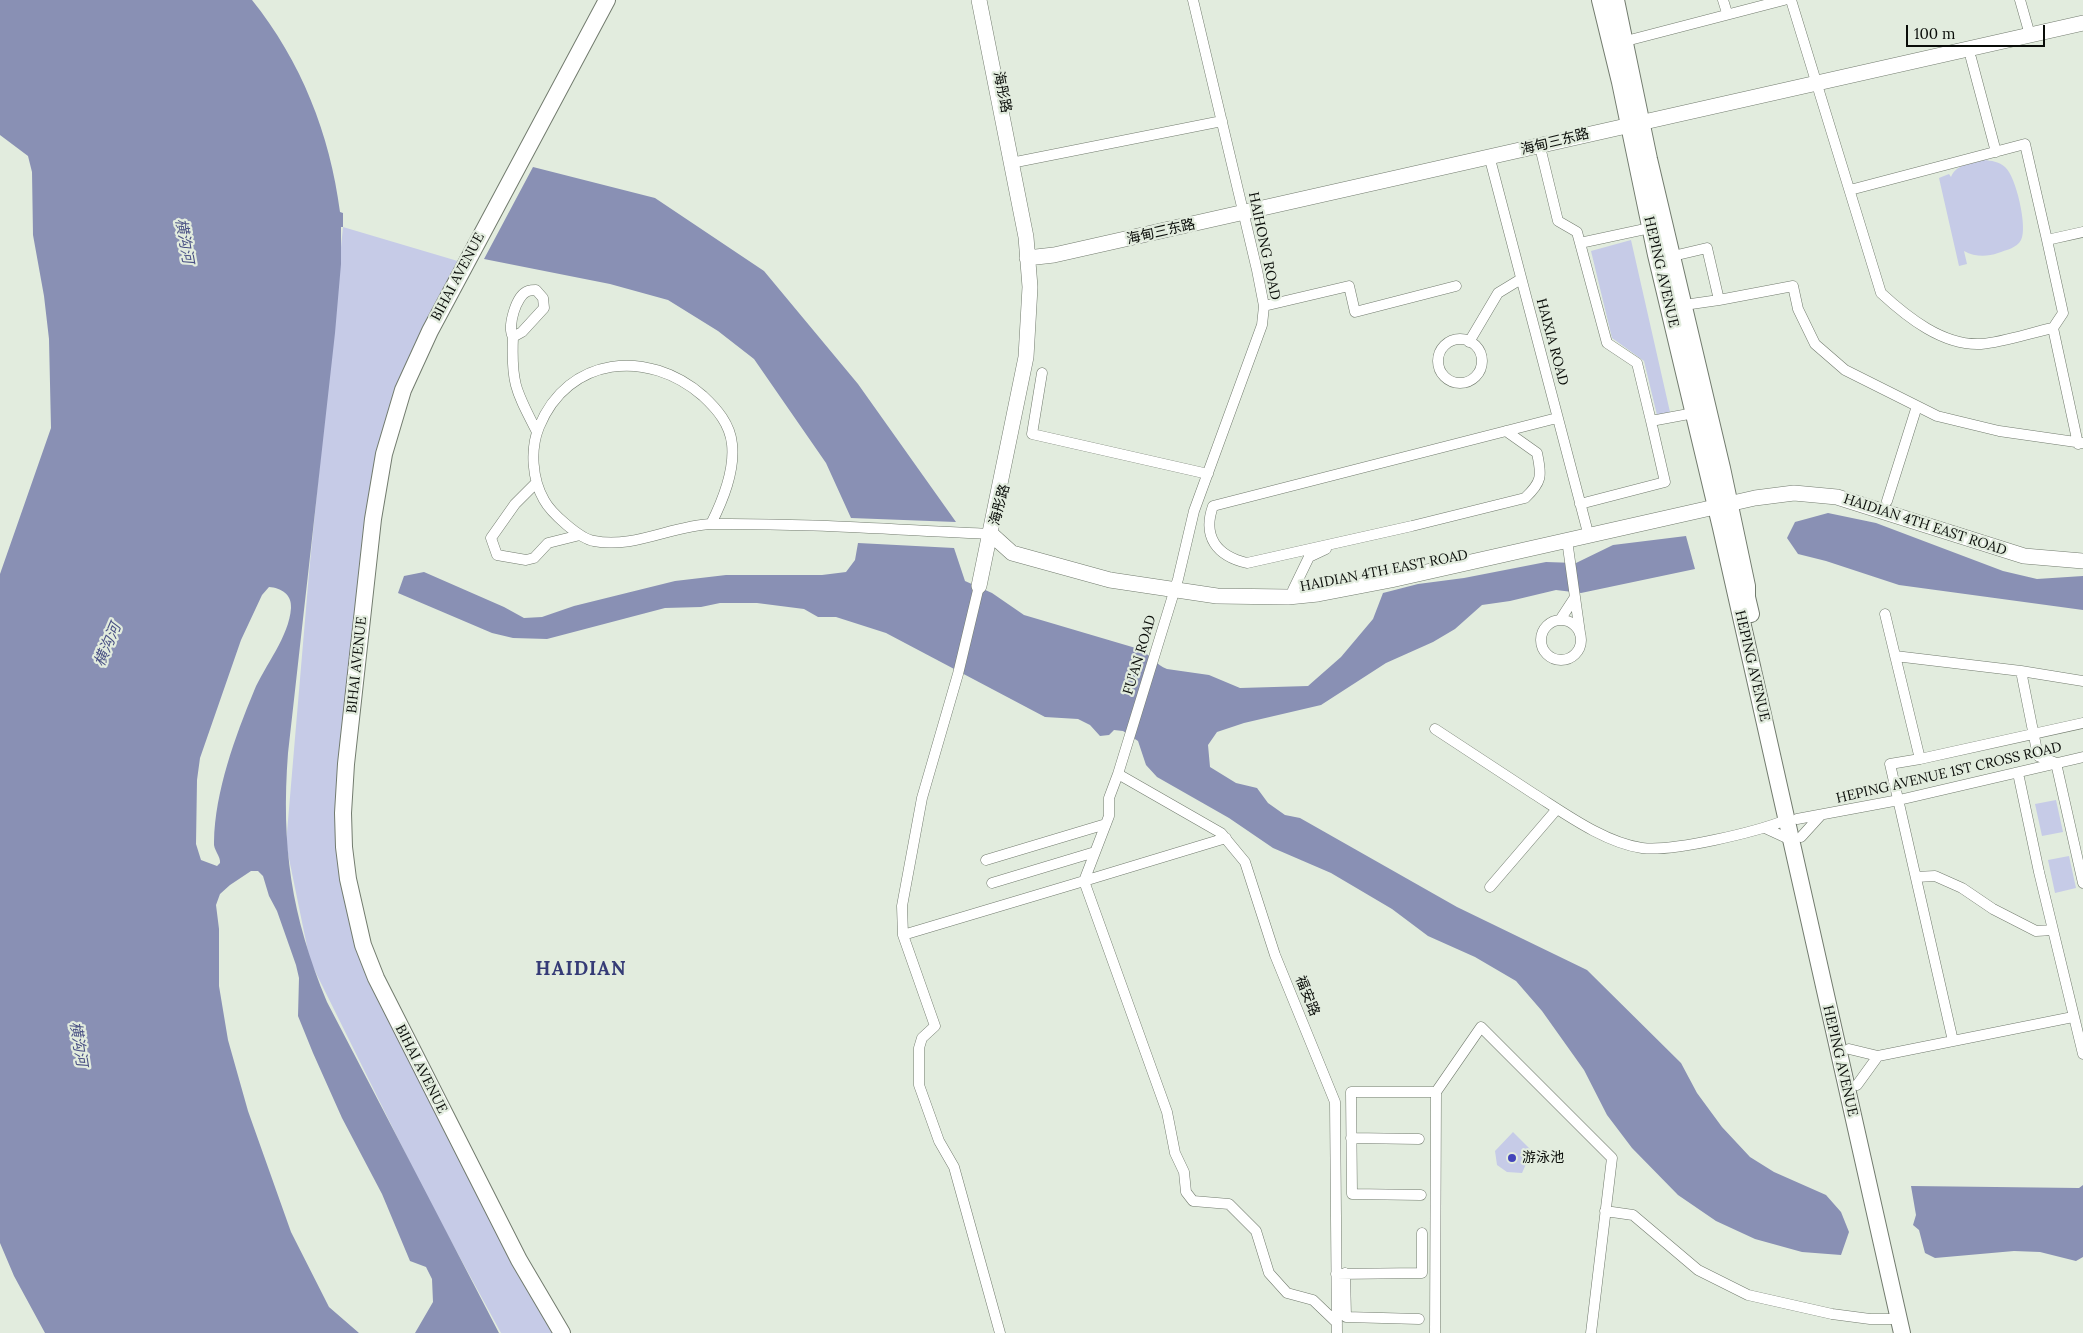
<!DOCTYPE html>
<meta charset="utf-8">
<style>
body{margin:0}
#map{position:relative;width:2083px;height:1333px;overflow:hidden;background:#e2ecde;font-family:Lora,serif}
canvas{display:block}
.scale{position:absolute;left:1906px;top:25px;width:139px;height:22px;box-sizing:border-box;border:2px solid #090c08;border-top:0;padding-left:6px;font-size:15px;line-height:18px;white-space:nowrap;color:#090c08;-webkit-text-stroke:4px #e2ecde;paint-order:stroke}
</style>
<div id="map">
<canvas width="2083" height="1333"></canvas>
<div class="scale">100 m</div>
</div>
<script>
const ctx = document.querySelector('canvas').getContext('2d');
ctx.lineJoin = 'round';
function fillPath(path, color) {
  ctx.fillStyle = color;
  ctx.fill(path, 'evenodd');
}
function trace(path, color, width, dash) {
  ctx.strokeStyle = color;
  ctx.lineWidth = width;
  ctx.lineCap = dash ? 'butt' : 'round';
  ctx.setLineDash(dash || []);
  ctx.stroke(path);
}
function label(font, color, halo, rows, align = 'center') {
  ctx.font = font + ' Lora,"Noto Sans SC",serif';
  ctx.lineWidth = 4.5;
  ctx.setLineDash([]);
  ctx.textBaseline = 'middle';
  ctx.strokeStyle = halo;
  ctx.fillStyle = color;
  for (const [text, x, y, turn = 0] of rows) {
    ctx.save();
    ctx.translate(x, y);
    ctx.rotate((+turn || 0) * Math.PI / 180);
    ctx.textAlign = isNaN(turn) ? turn : align;
    if (halo) ctx.strokeText(text, 0, 0);
    ctx.fillText(text, 0, 0);
    ctx.restore();
  }
}
fillPath(new Path2D(`
 M 1984,160 C 1992,161 1998,161 2005,167 C 2016,176 2028,228 2021,240 C 2017,248 2006,250 1998,253 C 1987,257 1975,257 1964,251 L 1967,264 L 1959,266 L 1939,178 L 1949,174 L 1951,177 C 1956,164 1971,164 1984,160 Z
 M 343,227 L 461,262 L 397,384 L 370,487 L 338,821 L 361,955 L 557,1333 L 501,1333 L 427,1197 L 310,961 L 286,844 L 309,573 Z
 M 1631,240 L 1670,412 L 1657,415 L 1644,361 L 1612,338 L 1591,251 Z
 M 2056,800 L 2063,832 L 2042,836 L 2035,804 Z
 M 2069,856 L 2076,888 L 2055,893 L 2048,860 Z
 M 1513,1132 L 1532,1151 L 1522,1173 L 1507,1172 L 1497,1165 L 1495,1151 Z`), '#c6cbe7');
fillPath(new Path2D(`
 M 0,0 L 252,0 C 301,61 330,134 340,212 L 343,213 L 343,227 L 341,227 L 341,264 L 335,333 L 288,753 C 281,846 291,915 327,1002 L 499,1333 L 415,1333 L 433,1302 L 432,1279 L 426,1267 L 410,1261 L 382,1194 L 342,1118 L 313,1053 L 298,1016 L 299,978 L 296,965 L 277,911 L 269,896 L 263,876 L 258,871 L 251,871 L 230,885 L 220,894 L 216,905 L 219,929 L 219,986 L 228,1040 L 248,1111 L 291,1232 L 329,1307 L 359,1333 L 45,1333 L 14,1276 L 0,1243 L 0,574 L 51,428 L 49,339 L 44,296 L 33,235 L 32,172 L 28,156 L 0,135 ZM 269,587 C 281,588 292,594 291,608 C 289,637 265,665 254,691 C 235,737 215,791 214,842 C 213,850 221,856 220,863 L 217,866 L 201,860 L 196,844 L 197,780 L 200,758 L 241,640 L 262,595 Z
 M 533,167 L 655,198 L 764,271 L 858,384 L 956,522 L 851,518 L 826,463 L 754,359 L 718,331 L 668,300 L 610,284 L 484,259 Z
 M 1828,513 L 1876,523 L 2003,571 L 2037,579 L 2083,576 L 2083,610 L 1899,585 L 1826,561 L 1798,554 L 1787,538 L 1795,522 Z
 M 1686,536 L 1695,569 L 1581,593 L 1556,590 L 1510,601 L 1482,605 L 1455,629 L 1433,642 L 1386,663 L 1321,705 L 1244,723 L 1217,732 L 1208,745 L 1210,767 L 1236,783 L 1257,788 L 1268,803 L 1285,815 L 1300,818 L 1457,907 L 1587,970 L 1681,1063 L 1697,1093 L 1722,1127 L 1750,1157 L 1774,1172 L 1826,1195 L 1841,1212 L 1849,1232 L 1841,1255 L 1802,1252 L 1755,1239 L 1716,1221 L 1678,1195 L 1632,1148 L 1607,1115 L 1584,1070 L 1542,1011 L 1516,981 L 1475,957 L 1428,936 L 1392,909 L 1331,873 L 1273,848 L 1229,818 L 1157,777 L 1146,765 L 1138,741 L 1123,731 L 1114,730 L 1109,735 L 1100,736 L 1090,725 L 1078,719 L 1045,717 L 886,633 L 836,617 L 818,617 L 804,609 L 757,603 L 720,603 L 701,607 L 665,608 L 547,639 L 513,638 L 492,633 L 398,593 L 404,576 L 424,572 L 504,607 L 524,618 L 542,617 L 574,606 L 675,581 L 726,575 L 822,575 L 846,572 L 855,560 L 858,543 L 954,548 L 965,581 L 992,593 L 1024,615 L 1139,649 C 1150,654 1156,665 1167,669 L 1209,675 L 1240,688 L 1308,686 L 1341,657 L 1373,619 L 1383,593 L 1418,584 L 1464,578 L 1546,562 L 1576,563 L 1613,545 Z
 M 2083,1185 L 2083,1257 L 2076,1261 L 2040,1252 L 2014,1251 L 1935,1258 L 1925,1253 L 1919,1230 L 1913,1225 L 1916,1215 L 1911,1186 L 2079,1188 Z`), '#8990b4');
const street = new Path2D(`
 M 1193,0 L 1257,270 L 1264,306 L 1262,325 L 1194,511 L 1178,579 L 1118,774 L 1221,833 L 1245,862 L 1275,955 L 1335,1102 L 1337,1333
 M 1723,0 L 1727,13
 M 1791,0 L 1881,293 C 1907,317 1943,346 1981,344 C 2005,342 2029,333 2053,328 L 2063,313 L 2047,240 L 2083,232
 M 2020,0 L 2030,35
 M 1626,41 L 1784,0
 M 1971,58 L 1996,152
 M 1541,151 L 1558,221 L 1577,232 L 1607,343 L 1637,363 L 1651,421
 M 1011,163 L 1222,121
 M 1491,163 L 1587,529
 M 1850,190 L 2025,144 L 2047,240
 M 1580,243 L 1650,228
 M 1673,256 L 1707,248 L 1719,300 L 1793,286 L 1798,309 L 1815,344 L 1845,370 L 1937,416 L 1999,431 L 2083,443
 M 1684,305 L 1719,300
 M 1264,306 L 1349,286 L 1355,312 L 1456,286
 M 2053,328 L 2078,444
 M 513,337 C 507,327 516,295 528,291 C 531,290 533,290 536,290 L 543,298 L 544,308 L 522,332 L 513,337 C 511,384 516,391 537,432
 M1438 361a22 22 0 1 1 44 0a22 22 0 1 1-44 0Z
 M 1469,342 L 1498,293 L 1521,279
 M 1042,373 L 1032,434 L 1208,474
 M 1506,431 L 1537,453 C 1542,476 1542,482 1525,498 L 1412,526 L 1247,563 C 1217,556 1202,537 1213,506 L 1557,418
 M 536,483 L 515,504 L 491,538 L 497,555 L 526,560 L 534,558 L 548,543 L 580,535
 M 1887,501 L 1917,406
 M 1580,504 L 1665,482 L 1651,421 L 1694,413
 M 711,524 C 723,500 735,471 732,444 C 730,424 717,409 703,396 C 648,348 568,356 539,427 C 530,449 532,479 544,500 C 551,513 580,539 594,541 C 634,549 673,525 712,524 C 805,523 898,530 991,534
 M 1567,540 L 1580,633
 M 979,586 L 958,674 L 922,798 L 902,906 L 903,935 L 935,1026 L 922,1038 L 919,1048 L 919,1085 L 939,1141 L 954,1167 L 1000,1333
 M 1293,590 L 1309,557 L 1326,549
 M 1885,614 L 1920,759 L 1890,764 L 1953,1041
 M1541 640a20 20 0 1 1 40 0a20 20 0 1 1-40 0Z
 M 1560,620 L 1575,597
 M 1895,656 L 2021,671 L 2038,756 L 2056,763 L 2083,883
 M 2021,671 L 2083,681
 M 1435,729 C 1468,751 1501,772 1534,794 C 1564,813 1605,843 1642,848 C 1673,852 1756,832 1786,820
 M 1920,759 L 2083,723
 M 2018,773 L 2039,872 L 2083,1054
 M 1797,819 L 1899,800 L 2083,757
 M 1765,828 L 1791,840
 M 1801,837 L 1821,815
 M 1226,838 L 1084,881 L 1167,1112 L 1175,1153 L 1184,1172 L 1186,1192 L 1193,1201 L 1229,1204 L 1256,1231 L 1269,1273 L 1287,1293 L 1313,1300 L 1337,1323
 M 986,860 L 1106,824
 M 1916,877 L 1935,876 L 1962,888 L 1993,909 L 2036,931 L 2053,930
 M 992,883 L 1095,852
 M 1490,887 L 1557,809
 M 903,935 L 1084,881 L 1109,816 L 1109,798 L 1118,774
 M 1849,1049 L 1878,1056 L 2073,1017
 M 1857,1085 L 1878,1056
 M 1351,1138 L 1419,1139
 M 1421,1195 L 1352,1194 L 1351,1092 L 1436,1092
 M 1605,1211 L 1633,1215 L 1698,1270 L 1748,1295 L 1832,1314 L 1870,1319 L 1898,1319
 M 1345,1273 L 1346,1317 L 1419,1319
 M 1336,1274 L 1422,1273 L 1422,1233
 M 1435,1333 L 1436,1092 L 1481,1027 L 1612,1158 L 1591,1333`);
const secondary = new Path2D(`
 M 979,0 L 1026,237 L 1030,287 L 1026,357 L 979,586
 M 1027,258 L 1054,255 L 2083,23
 M 991,534 L 1012,553 L 1110,580 L 1217,596 L 1288,597 L 1318,594 L 1391,580 L 1755,498 L 1794,493 L 1837,497 L 2024,556 L 2083,561`);
const primary = new Path2D(`
 M 1600,0 L 1620,82 L 1656,255 L 1721,528 L 1902,1333
 M 1616,0 L 1649,159 L 1722,468 L 1747,586 L 1747,597 L 1751,614
 M 562,1333 L 519,1260 L 376,978 L 363,945 L 348,879 L 344,847 L 343,813 L 346,764 L 373,519 L 384,454 L 403,390 L 430,331 L 607,0`);
trace(street, '#727b6e', 11);
trace(secondary, '#727b6e', 16);
trace(primary, '#727b6e', 18);
trace(street, '#fff', 10);
trace(secondary, '#fff', 15);
trace(primary, '#fff', 16);
for (const [x, y, r, color] of [
 [1512,1158,5,"#4345ba"]
]) {
  const dot = new Path2D();
  dot.arc(x, y, r, 0, 2 * Math.PI);
  ctx.fillStyle = color;
  ctx.fill(dot);
  trace(dot, '#e2ecde', 2);
}
label('14px', '#090c08', '#e2ecde', [
 ["海彤路",1002,92,79],
 ["海甸三东路",1555,142,-14],
 ["海甸三东路",1161,232,-13],
 ["HAIHONG ROAD",1264,246,78],
 ["HEPING AVENUE",1661,272,77],
 ["BIHAI AVENUE",458,277,-62],
 ["HAIXIA ROAD",1552,342,75],
 ["海彤路",1000,505,-75],
 ["HAIDIAN 4TH EAST ROAD",1925,525,18],
 ["HAIDIAN 4TH EAST ROAD",1384,571,-11],
 ["FU'AN ROAD",1140,655,-73],
 ["BIHAI AVENUE",357,665,-84],
 ["HEPING AVENUE",1752,666,77],
 ["HEPING AVENUE 1ST CROSS ROAD",1949,773,-13],
 ["福安路",1307,996,68],
 ["HEPING AVENUE",1840,1061,77],
 ["BIHAI AVENUE",421,1069,63]
]);
label('14px', '#090c08', '#e2ecde', [
 ["游泳池",1522,1158]
], 'left');
label('italic 15px', '#4a5184', '#e2ecde', [
 ["横沟河",184,241,80],
 ["横沟河",108,645,-67],
 ["横沟河",78,1044,81]
]);
ctx.letterSpacing = '1px';
label('bold 19px', '#353b76', '#e2ecde', [
 ["HAIDIAN",581,970]
]);
ctx.letterSpacing = '0px';
</script>
